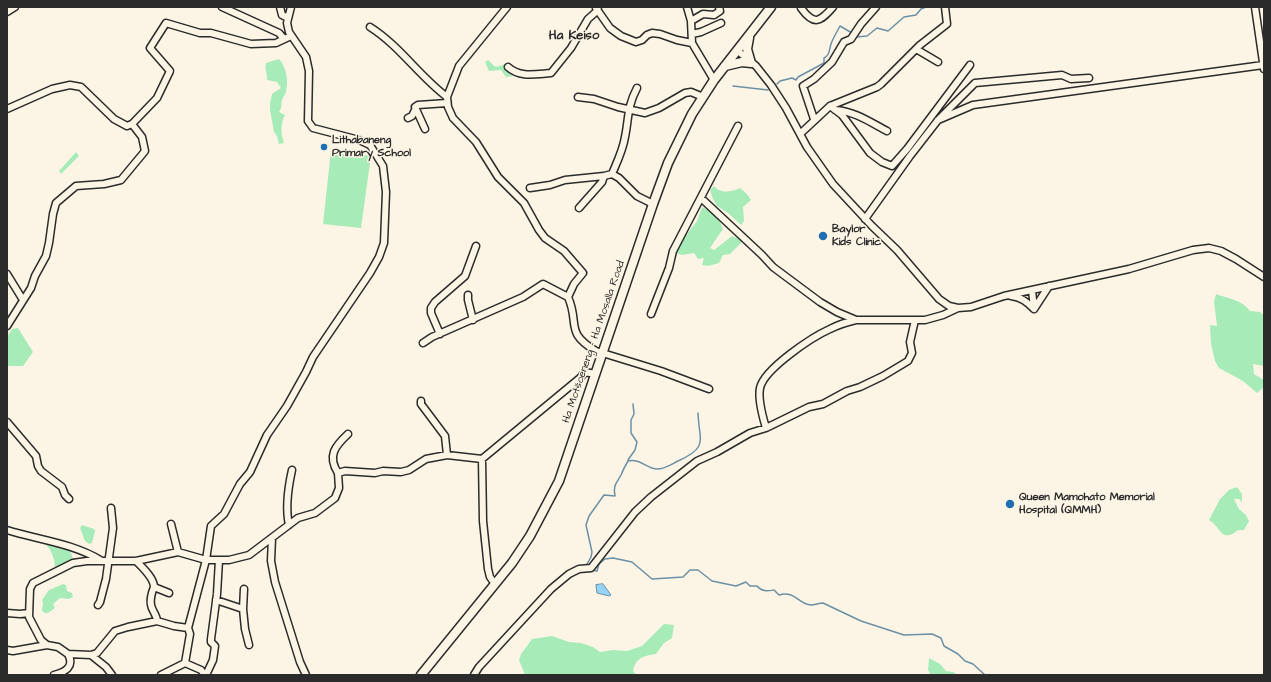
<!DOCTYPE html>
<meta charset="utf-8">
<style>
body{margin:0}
#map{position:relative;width:1271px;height:682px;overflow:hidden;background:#fcf5e5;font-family:"Architects Daughter",sans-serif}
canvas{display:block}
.frame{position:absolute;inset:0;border:8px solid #2b2b2b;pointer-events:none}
</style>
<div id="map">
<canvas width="1271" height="682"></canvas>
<div class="frame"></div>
</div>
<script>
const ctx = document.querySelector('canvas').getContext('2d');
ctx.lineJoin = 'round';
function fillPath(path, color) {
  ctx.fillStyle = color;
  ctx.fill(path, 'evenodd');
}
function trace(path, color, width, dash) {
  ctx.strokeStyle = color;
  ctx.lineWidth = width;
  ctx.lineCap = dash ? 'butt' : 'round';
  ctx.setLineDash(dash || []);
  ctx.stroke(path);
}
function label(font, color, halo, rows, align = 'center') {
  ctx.font = font + ' "Architects Daughter",sans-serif';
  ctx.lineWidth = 3;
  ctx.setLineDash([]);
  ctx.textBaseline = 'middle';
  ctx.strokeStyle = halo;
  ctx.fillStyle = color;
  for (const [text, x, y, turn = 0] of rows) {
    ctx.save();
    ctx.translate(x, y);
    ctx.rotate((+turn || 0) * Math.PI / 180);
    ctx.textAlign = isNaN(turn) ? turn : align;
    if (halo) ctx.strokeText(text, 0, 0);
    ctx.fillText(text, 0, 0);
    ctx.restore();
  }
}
fillPath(new Path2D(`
 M 279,59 C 286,66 289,81 286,91 C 286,94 283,97 282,100 C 281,105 282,108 279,112 L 285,115 C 280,124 281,133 284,143 L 279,144 L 277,136 L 274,132 L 270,110 L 270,103 L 272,94 L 281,88 L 277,82 L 267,80 C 268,73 264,69 266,63 Z
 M 488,60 C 496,67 493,69 505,64 L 511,71 L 509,73 L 513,76 L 506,77 L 501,70 L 489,71 L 485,62 Z
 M 331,150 L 371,156 L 361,228 L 323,224 Z
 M 76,152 L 79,156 L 61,174 L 59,171 Z
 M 714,186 C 720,194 732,192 740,188 L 747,194 L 751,200 L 743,207 L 744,221 L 741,225 L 728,213 L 717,206 L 713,199 L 710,190 Z
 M 702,207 C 712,211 720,219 723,229 L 710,248 L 714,250 L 732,236 L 740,239 L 742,242 L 730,254 L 723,255 L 719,263 L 708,266 L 702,265 L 704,258 L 698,259 L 694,253 L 682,255 L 676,253 L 678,246 L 697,221 Z
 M 1216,294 C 1229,299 1241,299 1250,311 L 1260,312 L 1264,316 L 1264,366 L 1253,364 L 1254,374 L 1264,380 L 1264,387 L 1257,393 L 1243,381 L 1219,368 L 1215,361 L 1211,344 L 1210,325 L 1217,326 L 1214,302 Z
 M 18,328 L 33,352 L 23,366 L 8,366 L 7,363 L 7,337 L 12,329 Z
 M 1237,487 L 1242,494 L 1242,502 L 1239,499 L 1234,499 L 1239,509 L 1246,515 L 1249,521 L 1244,530 L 1238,530 C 1221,544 1221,527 1209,520 L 1220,499 L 1229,490 Z
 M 82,525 L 94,529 L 95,531 L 92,543 L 89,544 L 85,541 L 80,528 Z
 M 47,542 L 70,549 L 73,560 L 55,569 C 55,559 52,550 44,543 Z
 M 63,584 L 66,585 L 67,591 L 72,593 L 73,597 L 69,599 L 60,598 L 53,604 L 55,608 L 48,613 L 45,613 L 42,611 L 43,603 L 42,600 L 49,590 Z
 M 664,624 L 674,625 L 672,638 L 664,643 L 656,654 C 644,656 636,657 633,671 L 636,675 L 525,675 L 519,660 L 521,654 L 532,639 L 552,636 L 569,642 L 581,643 L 593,647 L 600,652 L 613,650 L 627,651 L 642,646 Z
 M 929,658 L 940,664 L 946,671 L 953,672 L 958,675 L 931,675 L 928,670 Z`), '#a7ecb8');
const water = new Path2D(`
 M 603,584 L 611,595 L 609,596 L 597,593 L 596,585 Z`);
fillPath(water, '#95d4f6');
trace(water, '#6b90a5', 1);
trace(new Path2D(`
 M 856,37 L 867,36 L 877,28 L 888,31 L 904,17 L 916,15 L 921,9 L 926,7
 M 777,84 L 780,81 L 792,78 L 796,80 L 798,77 L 824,63 L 824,58 C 830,55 829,50 831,44 C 833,38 837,32 840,26 L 852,33
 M 733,86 L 768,90
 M 628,460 L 635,450 L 637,442 L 631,433 L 631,420 L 634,414 L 633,404
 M 588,565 L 587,564 L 591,557 L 592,552 L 586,525 L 589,516 L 604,495 L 615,496 C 613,485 616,484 621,475 C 623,470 625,466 628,461 C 640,458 647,469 657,469 C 665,469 672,464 678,461 C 709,447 699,441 698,413
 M 592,570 L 597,571 L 599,564 L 605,559 L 613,558 L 632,562 L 652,579 L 683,577 L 690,570 L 698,570 L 712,581 L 736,586 L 746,582 L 750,586 L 757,586 C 762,592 767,591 774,590 L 779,595 C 795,590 798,604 811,605 C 815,605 819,603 823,603 L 861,621 L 904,635 L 932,634 L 941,638 L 944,646 L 958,654 L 965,661 L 973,664 L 985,675`), '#6b90a5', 1.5);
const minor = new Path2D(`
 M 222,7 L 279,33 L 284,39
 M 280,7 L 282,15 L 288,18
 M 687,7 L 691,21 L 692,43 L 714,80
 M 1255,7 L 1264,69
 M 596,8 L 610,28 L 621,36 L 636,42 L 642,40 L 647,35 L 652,33 L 660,34 L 677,40 L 692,43
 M 801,8 C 814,26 820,22 833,7
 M 7,12 L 15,7
 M 691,21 L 703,14 L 714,15 L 720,11 L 719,7
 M 370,27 C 400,46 419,76 447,97
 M 692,34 L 701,32 L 721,23
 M 916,49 L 938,62
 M 738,51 L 756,66 L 771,85 L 786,108 L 807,147 L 833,184 L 872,226 L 897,250 L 939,299 L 949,306 L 958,308 L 971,307 L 1004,296 L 1129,269 L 1193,250 L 1209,248 L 1221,251 L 1236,259 L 1264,277
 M 508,67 C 520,78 536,74 551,73 L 571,48 L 588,19 L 597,11 L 598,7
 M 578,97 L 594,99 L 618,107 L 645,113 L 659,108 L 685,93 L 691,92 L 703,97
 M 830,106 L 842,115 L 870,153 L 882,162 L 892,166 L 907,149 L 970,65
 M 7,109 L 52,89 L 70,85 L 81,87 L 114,119 L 127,126 L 132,124 L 157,98 L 170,71 L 150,48 L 166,23 L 200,33 L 211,33 L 251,44 L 276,43 L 291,36
 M 835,110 C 854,111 870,122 887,131
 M 408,118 L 412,116 L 415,110
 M 814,119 L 803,86 L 814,79 L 832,62 L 844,42 L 851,39 L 861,24 L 876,7
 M 938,120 L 973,105 L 1263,65
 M 425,129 L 415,107 L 418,105 L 447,103
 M 800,134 L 830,106 L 877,87 L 881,84 L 920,45 L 947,24 L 945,7
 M 612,174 C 617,162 623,150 625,137 C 629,117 627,107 637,88
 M 530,188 L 550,185 L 565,180 L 604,176 L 612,174 L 619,178 L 637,196 L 653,204
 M 701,198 L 762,255 L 773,267 L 820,302 L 837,312 L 856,320 L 925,320 L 943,315 L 958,308
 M 579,208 L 602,182 L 604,176
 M 865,219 L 910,156 L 938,120 L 975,83 L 1062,75 L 1071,79 L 1089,78
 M 7,274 L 23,300
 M 1032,290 L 1034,309
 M 468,295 L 468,300 L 473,320
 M 1011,296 C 1021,297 1027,302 1034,309
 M 568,297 C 580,324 564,332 596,351 L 661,371 L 709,389
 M 1034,309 L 1049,286
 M 651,314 L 669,268 L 673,251 L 738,126
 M 7,326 L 31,288 L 35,276 L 46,256 L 49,243 L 53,214 L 56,203 L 76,186 L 104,184 L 121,180 L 145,151 L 142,137 L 132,124
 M 440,334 L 431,313 L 431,308 L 435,302 L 465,276 L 476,246
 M 423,343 L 432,337 L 523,297 L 543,284 L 568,297 L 574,284 L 583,273 L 564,251 L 545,238 L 539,230 L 524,203 L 498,177 L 476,142 L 453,118 L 448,107 L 447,97 L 459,66 L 507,7
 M 421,401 L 421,404 L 445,436 L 447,455
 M 7,422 L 36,456 L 38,466 L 41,471 L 62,487 L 65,495 L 69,499
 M 766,428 C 763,418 758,398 760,388 C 764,369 812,337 830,329 C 838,325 847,322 856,320
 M 482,459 L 483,521 L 488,569 L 490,577 L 495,584
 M 338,473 C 327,456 335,446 348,434
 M 171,524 L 178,552
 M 289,525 C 285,507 288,488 292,470
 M 7,530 C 39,540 73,543 102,561
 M 272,538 L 271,561 L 275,582 L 300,662 L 306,675
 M 136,561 C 143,568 154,578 154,587
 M 216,600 L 243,609 L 245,629 L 249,645
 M 98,605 L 100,602 L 106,579 L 113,528 L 111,508
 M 243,609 L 244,589
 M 7,613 L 20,614 L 29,613
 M 157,621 C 157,615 152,611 151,605 C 150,600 152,592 154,587 L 169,593
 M 188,628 L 206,560 L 211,526 L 224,514 L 240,484 L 250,472 L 267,435 L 287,406 L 306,372 L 313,357 L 370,273 L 379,257 L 384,243 L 386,192 L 383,166 L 370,145 L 359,140 L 313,128 L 308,121 L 309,71 L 306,57 L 289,32 L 287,23 L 291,7
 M 7,650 L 13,651 L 47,645
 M 91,655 L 106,667 L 112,675
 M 185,663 L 201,670 L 205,675
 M 54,675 C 65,672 75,667 68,654
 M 161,675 L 185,663 L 190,634 L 188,628 L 174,626 L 157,621 L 128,627 L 115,631 L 97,653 L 91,655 L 68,654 L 58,647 L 47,645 L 41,640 L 29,617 L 30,589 L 33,583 L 73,563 L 87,561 L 136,561 L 178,552 L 206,560 L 229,560 L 249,555 L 298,518 L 315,513 L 335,498 L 339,488 L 338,473 L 345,471 L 375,473 L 383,471 L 401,472 L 409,470 L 426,459 L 447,455 L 482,459 L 580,378 L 585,372 L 595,374
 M 206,675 L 213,660 L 215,646 L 211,642 L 211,639 L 217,594 L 219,560
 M 474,675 L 479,667 L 551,589 L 569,574 L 579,569 L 591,568 L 635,512 L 651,497 L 697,461 L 717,452 L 750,433 L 766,428 L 809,407 L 823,404 L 847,391 L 860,387 L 883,376 L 908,361 L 912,353 L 910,342 L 915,320`);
const major = new Path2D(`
 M 749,38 L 747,49 L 751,63
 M 725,66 L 742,62 L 751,63
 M 421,675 L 512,563 L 530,536 L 559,481 L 653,204 L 668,163 L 692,114 L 714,80 L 771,7`);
trace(minor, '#2b2b2b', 9);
trace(major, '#2b2b2b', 11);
trace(minor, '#fcf5e5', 6);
trace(major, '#fcf5e5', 8);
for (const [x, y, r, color] of [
 [324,147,4,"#1f6fb2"],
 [823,236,5,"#1f6fb2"],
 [1010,504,5,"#1f6fb2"]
]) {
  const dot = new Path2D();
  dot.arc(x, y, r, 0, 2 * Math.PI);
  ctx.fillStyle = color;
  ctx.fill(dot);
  trace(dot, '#fcf5e5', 1.5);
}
label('bold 11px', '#2b2b2b', '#fcf5e5', [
 ["Lithabaneng",332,141],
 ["Primary School",332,154],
 ["Baylor",832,230],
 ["Kids Clinic",832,243],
 ["Queen Mamohato Memorial",1019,498],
 ["Hospital (QMMH)",1019,511]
], 'left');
label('11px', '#2b2b2b', '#fcf5e5', [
 ["Ha Motšoeneng - Ha Mosalla Road",594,342,-71]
]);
label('bold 13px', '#2b2b2b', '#fcf5e5', [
 ["Ha Keiso",574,36]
]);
</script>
